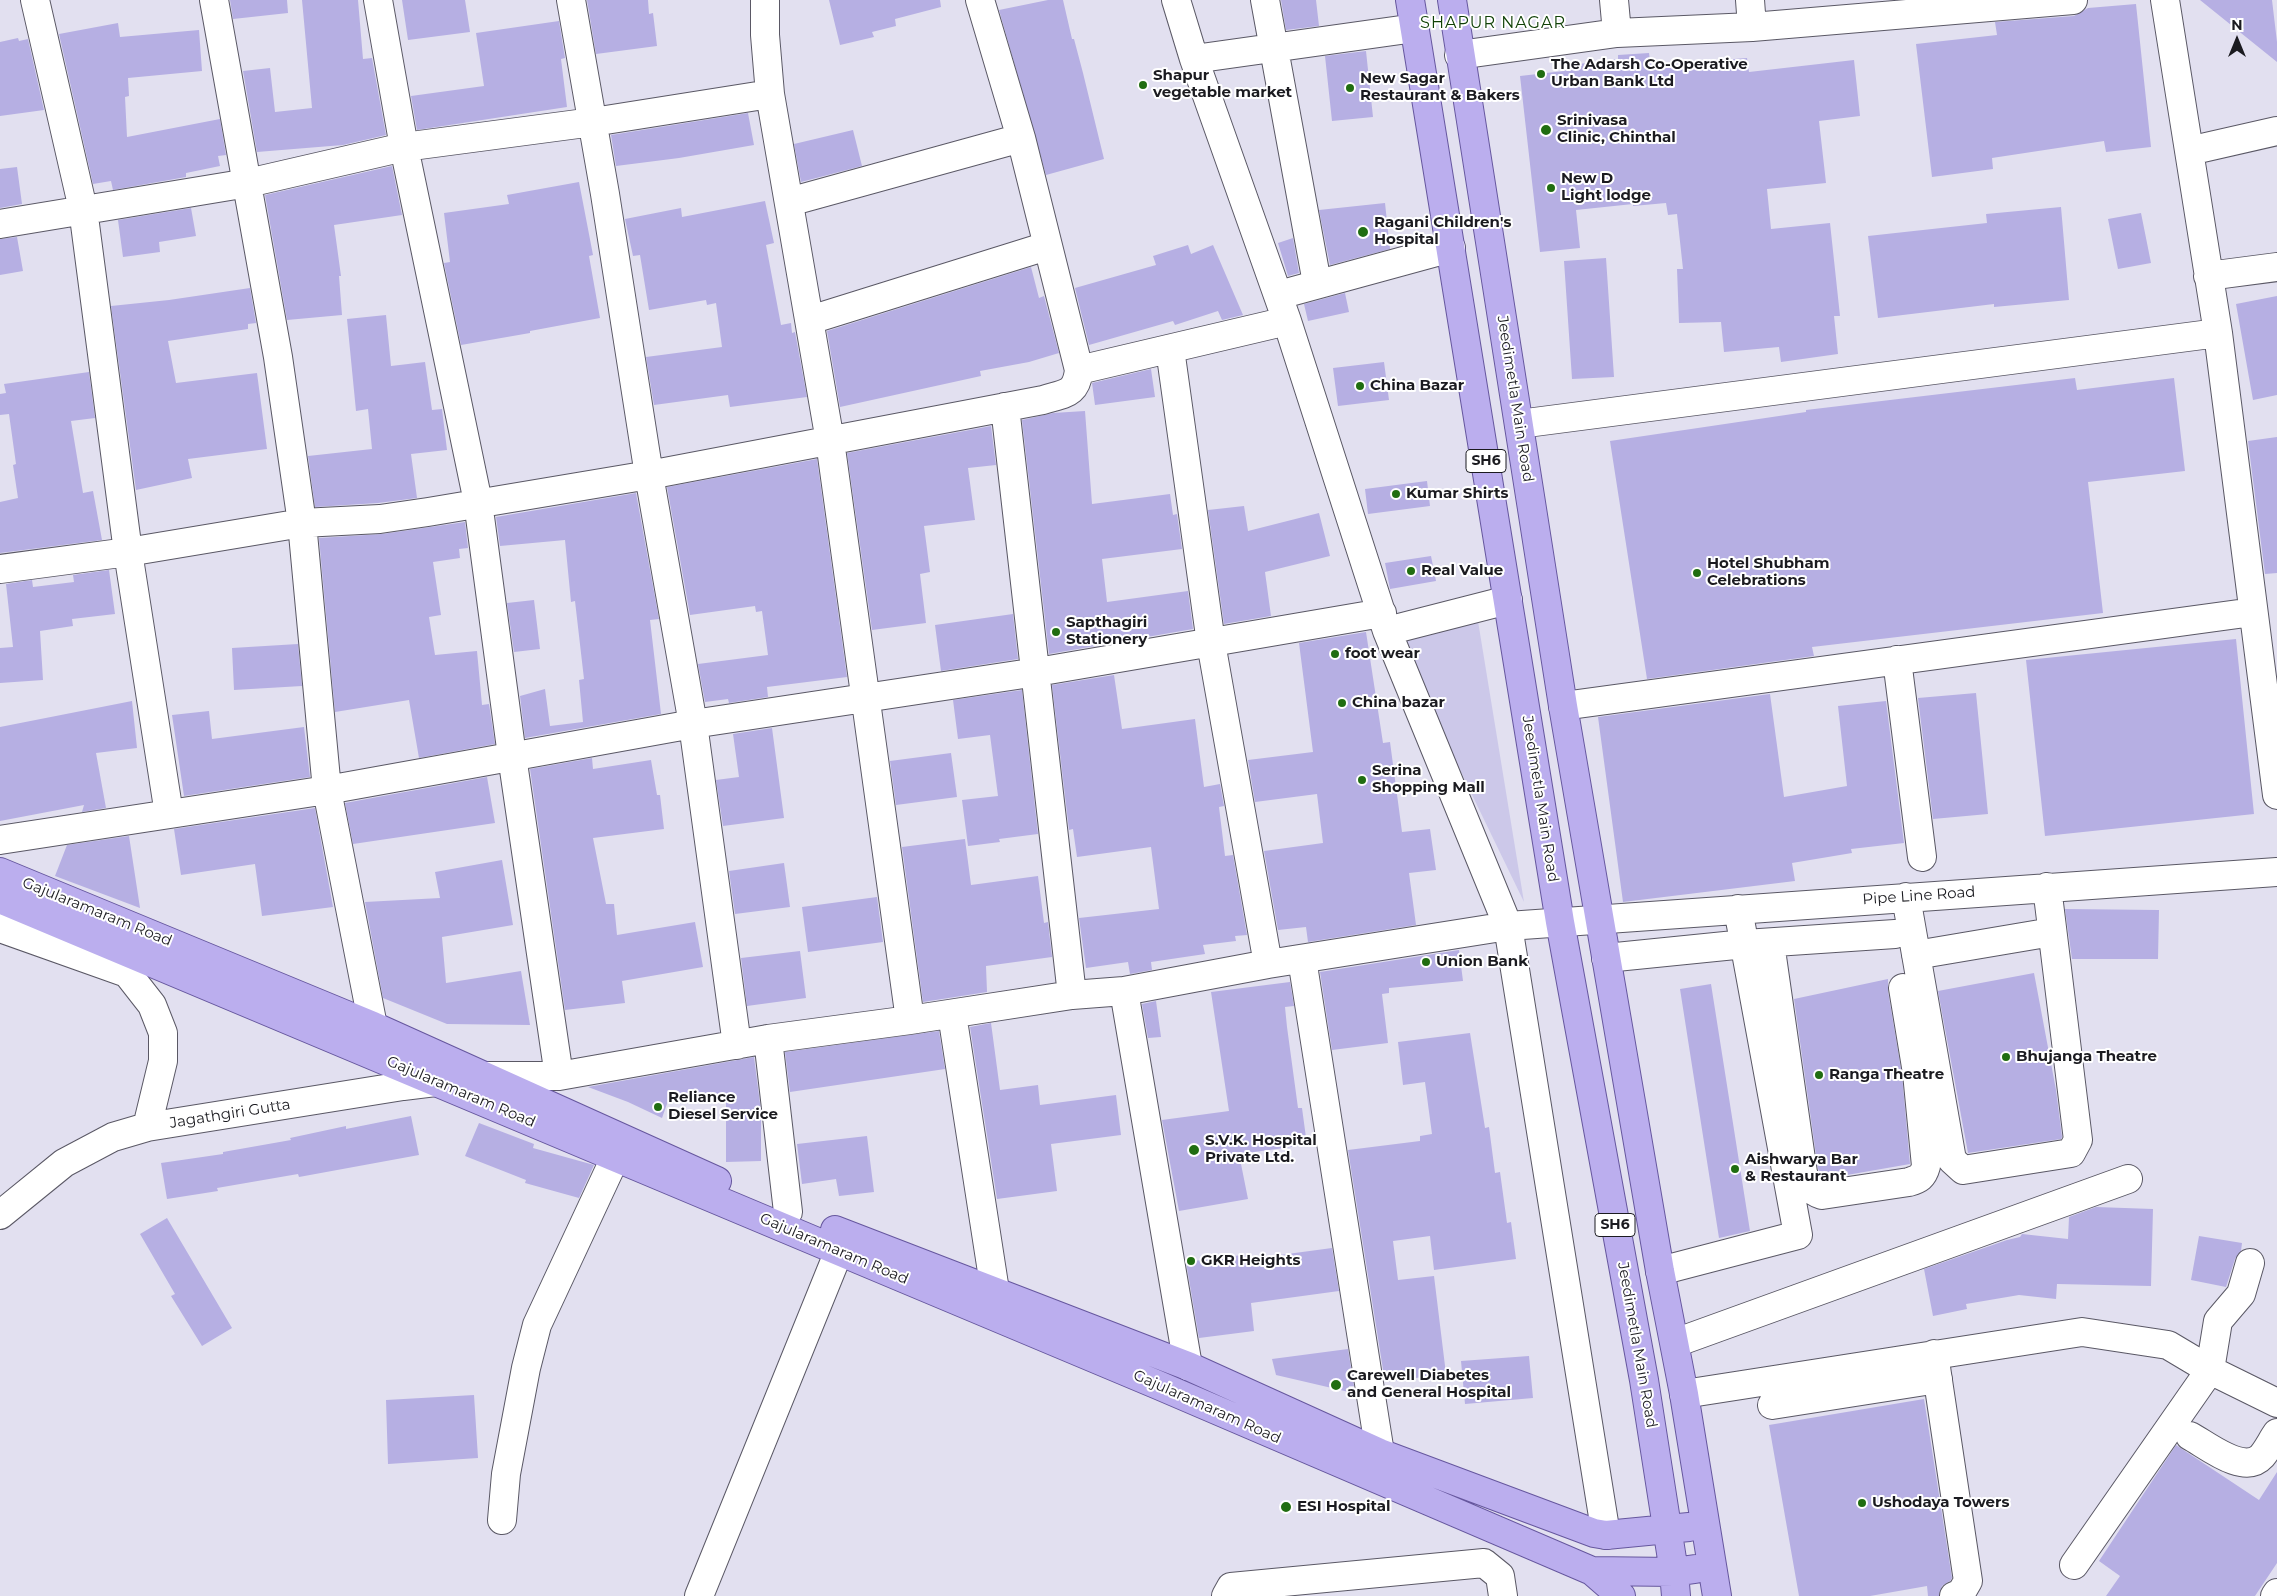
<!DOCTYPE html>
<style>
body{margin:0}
#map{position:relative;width:2277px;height:1596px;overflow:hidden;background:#e2e0f0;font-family:Montserrat,sans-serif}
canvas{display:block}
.north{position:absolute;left:2212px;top:15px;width:50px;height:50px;-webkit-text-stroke:4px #fff;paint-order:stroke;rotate:0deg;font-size:14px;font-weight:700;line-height:20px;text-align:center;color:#1b1b20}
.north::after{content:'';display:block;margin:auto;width:18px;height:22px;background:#1b1b20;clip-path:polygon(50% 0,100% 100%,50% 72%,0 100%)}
</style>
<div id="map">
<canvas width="2277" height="1596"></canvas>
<div class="north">N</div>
</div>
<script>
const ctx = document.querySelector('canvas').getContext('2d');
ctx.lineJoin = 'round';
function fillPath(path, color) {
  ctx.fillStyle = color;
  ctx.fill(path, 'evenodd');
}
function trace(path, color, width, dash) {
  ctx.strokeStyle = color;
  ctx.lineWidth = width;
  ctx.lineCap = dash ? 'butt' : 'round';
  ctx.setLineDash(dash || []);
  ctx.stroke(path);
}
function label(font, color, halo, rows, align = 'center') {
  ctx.font = font + ' Montserrat,sans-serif';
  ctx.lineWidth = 4;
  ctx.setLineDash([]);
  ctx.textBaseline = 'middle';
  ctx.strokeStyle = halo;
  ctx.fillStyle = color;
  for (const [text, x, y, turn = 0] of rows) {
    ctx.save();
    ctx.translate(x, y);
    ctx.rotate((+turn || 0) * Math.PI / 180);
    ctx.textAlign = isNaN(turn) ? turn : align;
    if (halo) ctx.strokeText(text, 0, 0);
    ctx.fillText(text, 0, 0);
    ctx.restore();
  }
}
fillPath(new Path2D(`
 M 1477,615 L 1524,902 L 1395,636 Z`), '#ccc8e9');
fillPath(new Path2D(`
 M 230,0 L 287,0 L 288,13 L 233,19 Z
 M 302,0 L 358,0 L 363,59 L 372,58 L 386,135 L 343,145 L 257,152 L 243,71 L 270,68 L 275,112 L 312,108 Z
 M 402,0 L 465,0 L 470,32 L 408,40 Z
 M 587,0 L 648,0 L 649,14 L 653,13 L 657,46 L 596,54 Z
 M 829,0 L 940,0 L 941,7 L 895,19 L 896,26 L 872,32 L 874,37 L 840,45 Z
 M 1048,0 L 1063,0 L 1072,39 L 1074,39 L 1083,73 L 1104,159 L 1046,175 L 999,10 Z
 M 1281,0 L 1316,0 L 1319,26 L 1286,30 Z
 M 2200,0 L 2272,0 L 2277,42 L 2277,62 Z
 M 2136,4 L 2151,147 L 2106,152 L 2104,141 L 1992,158 L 1993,169 L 1932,177 L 1916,44 L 1997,35 L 1995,22 L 2074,16 L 2088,8 Z
 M 559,21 L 565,58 L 561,59 L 567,107 L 417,130 L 411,96 L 484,86 L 476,33 Z
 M 118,23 L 120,37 L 199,30 L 202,71 L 128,78 L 129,96 L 125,97 L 127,137 L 220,119 L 226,155 L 218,156 L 220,166 L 186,173 L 186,177 L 113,190 L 111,181 L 93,184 L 59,34 Z
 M 18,38 L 19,41 L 28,39 L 44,110 L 0,116 L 0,42 Z
 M 1366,51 L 1373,117 L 1332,121 L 1325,56 Z
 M 1649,53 L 1651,69 L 1696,65 L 1696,62 L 1747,58 L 1749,72 L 1854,60 L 1860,116 L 1819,121 L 1826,183 L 1767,189 L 1771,229 L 1830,223 L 1840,316 L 1834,316 L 1838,354 L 1781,362 L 1779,347 L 1724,352 L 1721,322 L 1679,323 L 1677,269 L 1683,269 L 1677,214 L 1668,215 L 1666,203 L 1633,206 L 1633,204 L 1576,210 L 1580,248 L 1540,252 L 1520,76 L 1564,71 L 1563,66 L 1618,59 L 1618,55 Z
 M 748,113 L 754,145 L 679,158 L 616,166 L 611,135 Z
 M 853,130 L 862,166 L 801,182 L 794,144 Z
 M 392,166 L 402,215 L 334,225 L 341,276 L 339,276 L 342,315 L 287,320 L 265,195 Z
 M 17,167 L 22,204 L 0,208 L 0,169 Z
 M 579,182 L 593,255 L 589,256 L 600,318 L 530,331 L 530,333 L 461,345 L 444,263 L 450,262 L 444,213 L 509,204 L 507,195 Z
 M 765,201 L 774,243 L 766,245 L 781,325 L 791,323 L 792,333 L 795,332 L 807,397 L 730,407 L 728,395 L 654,405 L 646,357 L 722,347 L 716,303 L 707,305 L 706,300 L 649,310 L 640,255 L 633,256 L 625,219 L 681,208 L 682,217 Z
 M 1385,203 L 1390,249 L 1330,265 L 1319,210 Z
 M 2061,207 L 2069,300 L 1994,307 L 1994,304 L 1878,318 L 1868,236 L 1987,223 L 1986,214 Z
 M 191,208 L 196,236 L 159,242 L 160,252 L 123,257 L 118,220 Z
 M 2141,213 L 2151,263 L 2118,269 L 2108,219 Z
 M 17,237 L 23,271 L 0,275 L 0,239 Z
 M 1293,238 L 1299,273 L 1288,276 L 1278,243 Z
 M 1188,245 L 1191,254 L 1213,245 L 1243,315 L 1222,320 L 1218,311 L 1175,325 L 1173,321 L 1089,345 L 1075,288 L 1156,265 L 1153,256 Z
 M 1606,258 L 1614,377 L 1572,379 L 1564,261 Z
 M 1031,267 L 1039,298 L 1044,296 L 1059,353 L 1029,362 L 980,371 L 981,376 L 840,407 L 827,331 Z
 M 250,288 L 256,323 L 248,324 L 248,329 L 168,341 L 176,383 L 257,373 L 267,449 L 188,459 L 192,478 L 136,490 L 111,306 L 169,300 Z
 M 1345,293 L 1349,312 L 1308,321 L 1304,304 Z
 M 2277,296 L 2277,395 L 2253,400 L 2236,304 Z
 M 386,315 L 391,366 L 425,362 L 432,410 L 442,409 L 447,450 L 411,454 L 417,498 L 378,503 L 315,507 L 308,456 L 372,449 L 368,409 L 356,411 L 347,319 Z
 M 1384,362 L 1389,400 L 1338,406 L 1333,368 Z
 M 1151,369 L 1155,397 L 1095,405 L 1092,383 Z
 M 89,372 L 95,418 L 71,421 L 83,493 L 93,491 L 102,540 L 0,553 L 0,502 L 18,498 L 13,465 L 16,464 L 9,414 L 0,415 L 0,394 L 6,393 L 4,384 Z
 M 2075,378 L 2077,390 L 2174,378 L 2185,471 L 2088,482 L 2103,613 L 1812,647 L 1814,656 L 1647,679 L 1610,441 L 1806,412 L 1806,410 Z
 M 1085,411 L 1092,504 L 1170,494 L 1173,515 L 1177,514 L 1182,549 L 1102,559 L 1107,602 L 1188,591 L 1193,629 L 1049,654 L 1022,420 L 1053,413 Z
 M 991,426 L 996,465 L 968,468 L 975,520 L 924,526 L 930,572 L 920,574 L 926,623 L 872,630 L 847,453 Z
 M 2277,437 L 2277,573 L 2265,574 L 2248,441 Z
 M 817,459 L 847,677 L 767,687 L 768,697 L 729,703 L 728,699 L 705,702 L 698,664 L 768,655 L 762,611 L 756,612 L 755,606 L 690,615 L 667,487 Z
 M 1427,481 L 1430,506 L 1368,514 L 1365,489 Z
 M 636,493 L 659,619 L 650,620 L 661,714 L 525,738 L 520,696 L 545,689 L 550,726 L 583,722 L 579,680 L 584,679 L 575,601 L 571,602 L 565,540 L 500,546 L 496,517 Z
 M 1244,506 L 1248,531 L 1319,513 L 1330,556 L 1265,572 L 1271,616 L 1224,624 L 1208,510 Z
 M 465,522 L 468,548 L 459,549 L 460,558 L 433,562 L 441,615 L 429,617 L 435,655 L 477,651 L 482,705 L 489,704 L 495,744 L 419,758 L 409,700 L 335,712 L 319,538 L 382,534 Z
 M 1431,556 L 1436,581 L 1390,589 L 1385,563 Z
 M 109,570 L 115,614 L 72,619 L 73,626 L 40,631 L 43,680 L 0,683 L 0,648 L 13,647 L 6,584 L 32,580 L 33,587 L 74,582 L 73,575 Z
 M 534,600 L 540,649 L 514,652 L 507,603 Z
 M 1013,614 L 1018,659 L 941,671 L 935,625 Z
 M 1366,632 L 1383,743 L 1390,742 L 1402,832 L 1430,829 L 1436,870 L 1409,873 L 1416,925 L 1308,942 L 1306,927 L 1278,930 L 1264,851 L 1323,843 L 1317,794 L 1255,802 L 1248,760 L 1313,752 L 1299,643 Z
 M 2236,639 L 2254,814 L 2045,836 L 2026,660 Z
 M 298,644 L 302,686 L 234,690 L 232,648 Z
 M 1114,675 L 1122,729 L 1195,719 L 1204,787 L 1220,784 L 1224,806 L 1219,807 L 1225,856 L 1233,855 L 1247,935 L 1235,936 L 1236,941 L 1203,945 L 1205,954 L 1151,962 L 1152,970 L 1130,974 L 1128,962 L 1086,968 L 1079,918 L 1159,909 L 1151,847 L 1077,857 L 1073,829 L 1069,830 L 1052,685 Z
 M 1022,690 L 1038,834 L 999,839 L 1000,842 L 968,846 L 962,800 L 998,796 L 990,735 L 958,739 L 953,700 Z
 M 1976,693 L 1988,814 L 1933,819 L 1918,698 Z
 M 1770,694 L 1784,797 L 1847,786 L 1838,706 L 1886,701 L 1904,843 L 1851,849 L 1852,853 L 1792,863 L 1795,881 L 1623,902 L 1598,717 Z
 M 132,701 L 137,748 L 96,753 L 106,808 L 82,812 L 84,805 L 0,821 L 0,727 Z
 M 209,711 L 212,739 L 304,727 L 310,777 L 184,796 L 172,715 Z
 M 772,728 L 784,818 L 723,826 L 716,780 L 739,777 L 733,734 Z
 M 951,753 L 957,797 L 896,805 L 890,761 Z
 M 592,758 L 593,769 L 651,760 L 657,795 L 660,795 L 664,829 L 593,838 L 606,904 L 614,904 L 617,935 L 695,922 L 703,967 L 622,981 L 625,1003 L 565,1010 L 530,769 Z
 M 487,777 L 495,823 L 353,844 L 345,803 Z
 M 315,808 L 333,907 L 262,916 L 255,864 L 181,875 L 174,829 Z
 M 129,836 L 140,908 L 55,876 L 67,845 Z
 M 965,839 L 971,885 L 1038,876 L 1044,923 L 1048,922 L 1052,957 L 986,966 L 987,992 L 923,1002 L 902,847 Z
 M 502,860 L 513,925 L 442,937 L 446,983 L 521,971 L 530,1025 L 447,1024 L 383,998 L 365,902 L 440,898 L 435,872 Z
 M 784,863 L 790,907 L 735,914 L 729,871 Z
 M 877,897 L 883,942 L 808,952 L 802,907 Z
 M 2065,909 L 2159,910 L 2158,959 L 2072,959 Z
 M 1459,950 L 1463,981 L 1389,988 L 1389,993 L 1382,994 L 1388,1043 L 1332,1050 L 1320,972 Z
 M 800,951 L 806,998 L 747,1006 L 741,958 Z
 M 2034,973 L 2056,1090 L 2062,1137 L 2061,1139 L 1968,1153 L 1938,991 Z
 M 1888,979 L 1888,991 L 1902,1075 L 1910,1164 L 1824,1179 L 1818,1169 L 1794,999 Z
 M 1290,982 L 1294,1006 L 1285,1007 L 1287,1027 L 1298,1108 L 1302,1108 L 1307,1145 L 1239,1154 L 1248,1199 L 1179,1211 L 1162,1120 L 1229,1111 L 1211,992 Z
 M 1711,984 L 1750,1231 L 1719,1238 L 1680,989 Z
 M 1156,1001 L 1161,1037 L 1148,1038 L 1142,1004 Z
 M 991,1023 L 1000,1090 L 1038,1085 L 1040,1105 L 1116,1095 L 1121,1135 L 1051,1144 L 1057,1191 L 997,1199 L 970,1027 Z
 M 939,1031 L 945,1069 L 790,1092 L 785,1052 Z
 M 1470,1033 L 1485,1128 L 1489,1127 L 1495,1173 L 1500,1172 L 1507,1223 L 1511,1222 L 1516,1259 L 1434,1270 L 1430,1236 L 1393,1241 L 1398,1280 L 1434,1276 L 1446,1374 L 1385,1382 L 1348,1150 L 1420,1141 L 1420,1136 L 1432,1134 L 1425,1082 L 1403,1085 L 1398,1042 Z
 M 754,1057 L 761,1111 L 761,1161 L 726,1162 L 726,1101 L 668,1101 L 662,1118 L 628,1102 L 588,1087 Z
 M 411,1116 L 419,1155 L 299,1177 L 298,1174 L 217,1188 L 218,1191 L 167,1199 L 161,1163 L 223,1154 L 223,1152 L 291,1140 L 290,1138 L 346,1126 L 346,1129 Z
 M 479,1123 L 534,1144 L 533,1148 L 594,1165 L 579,1198 L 525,1183 L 526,1180 L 465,1156 Z
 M 867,1136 L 874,1192 L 839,1196 L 836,1179 L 802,1184 L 797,1144 Z
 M 2096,1207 L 2153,1209 L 2151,1286 L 2057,1284 L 2056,1299 L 2019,1295 L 1966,1304 L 1967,1309 L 1933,1316 L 1924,1269 L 2007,1240 L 2020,1237 L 2022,1234 L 2068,1239 L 2069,1217 Z
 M 167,1218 L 232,1328 L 202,1346 L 171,1296 L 175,1294 L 140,1234 Z
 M 2199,1236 L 2242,1243 L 2241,1251 L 2235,1259 L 2226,1287 L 2191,1280 Z
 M 1332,1248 L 1339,1291 L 1251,1303 L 1254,1331 L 1199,1338 L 1186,1262 L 1250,1254 L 1250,1259 Z
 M 1348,1349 L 1354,1386 L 1349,1386 L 1349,1392 L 1276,1375 L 1272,1359 Z
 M 1529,1356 L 1533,1398 L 1465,1404 L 1461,1361 Z
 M 474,1395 L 478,1458 L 388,1464 L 386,1400 Z
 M 1924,1399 L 1952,1578 L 1950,1581 L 1942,1586 L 1939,1596 L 1928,1596 L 1927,1586 L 1870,1596 L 1799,1596 L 1769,1425 Z
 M 2176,1445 L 2259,1500 L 2277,1472 L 2277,1563 L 2255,1596 L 2106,1596 L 2120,1576 L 2099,1561 Z`), '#b6afe3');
const minor = new Path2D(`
 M 35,0 L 83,209 L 128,552 L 169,814
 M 214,0 L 278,357 L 302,523 L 327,790 L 373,1026
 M 378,0 L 404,147 L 478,502 L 512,756 L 559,1076
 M 571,0 L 605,194 L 649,475 L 693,724 L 737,1045
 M 765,0 L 765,35 L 770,94 L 830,441 L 910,1020
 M 980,0 L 1021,138 L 1079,370
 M 1176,0 L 1194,59 L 1287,321 L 1387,631 L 1508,926 L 1606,1535
 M 1265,0 L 1317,283
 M 1614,0 L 1617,33
 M 1750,0 L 1752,27
 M 2165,0 L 2218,333 L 2277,795
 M 1459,55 L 1617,33 L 1752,27 L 2073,0
 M 1194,59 L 1415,28
 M 2189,151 L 2277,131
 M 789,202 L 1021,138
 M 0,224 L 248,183 L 404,147 L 593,122 L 770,94
 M 2208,276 L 2277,267
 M 1279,295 L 1451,248
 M 810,320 L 1047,246
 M 1170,349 L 1211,643 L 1268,964
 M 1005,407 L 1072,995
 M 1519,424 L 2218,333
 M 0,569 L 128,552 L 302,523 L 380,519 L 428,512 L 649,475 L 1043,400 C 1065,393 1076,395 1079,370 L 1287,321
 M 1387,631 L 1508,600
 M 1897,660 L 1922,857
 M 1563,706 L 2253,612
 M 0,840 L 327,790 L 693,724 L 1037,672 L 1382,613
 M 1906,897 L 1952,1160 L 1963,1170 L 2071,1153 L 2078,1140 L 2047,887
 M 0,928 L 127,973 L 152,1005 L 163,1033 L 163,1061 L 147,1127
 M 1770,943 L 1803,1173 C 1807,1185 1810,1191 1822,1195 L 1909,1182 C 1919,1179 1923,1177 1926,1166 L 1917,1073 L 1903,988
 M 1916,955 L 2052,932
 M 1606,958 L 1745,944 L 1895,934
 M 1302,959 L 1380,1453
 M 1124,991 L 1188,1366
 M 952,1014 L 995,1291
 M 768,1039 L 788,1212
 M 0,1215 L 64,1163 L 113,1137 L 147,1127 L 403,1086 L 484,1076 L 559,1076 L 768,1039 L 910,1020 L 1072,995 L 1124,991 L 1268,964 L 1508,926 L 2277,872
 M 1660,1271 L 1798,1235 L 1738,909
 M 1675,1343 L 2128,1179
 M 1934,1354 L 1968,1581 L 1961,1593 L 1954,1596
 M 1684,1394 L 2082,1332 L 2168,1345 L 2210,1370 L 2277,1403
 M 1772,1405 L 1938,1379
 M 2190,1436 C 2207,1445 2244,1476 2262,1456 C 2268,1449 2272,1440 2277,1433
 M 502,1520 L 506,1474 L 526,1368 L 537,1325 L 615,1158
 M 2074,1565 L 2210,1370 L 2218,1321 L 2241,1294 L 2250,1263
 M 699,1596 L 839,1251
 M 1226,1596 L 1231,1587 L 1484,1563 L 1500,1576 L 1503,1596
 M 2275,1596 L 2277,1593`);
const major = new Path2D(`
 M 1410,0 L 1560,922 L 1644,1380 L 1674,1572 L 1676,1596
 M 1452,0 L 1563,706 L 1660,1271 L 1684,1394 L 1717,1596
 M 0,872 L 373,1026 L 717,1181
 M 0,899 L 1158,1385 L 1592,1571 L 1674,1572 L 1695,1569
 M 835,1230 L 1188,1366 L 1380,1453 L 1594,1533 L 1606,1535 L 1689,1527
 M 1592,1571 L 1621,1596`);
trace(minor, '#5a5865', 30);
trace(major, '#66579e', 30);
trace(minor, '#fff', 28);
trace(major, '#bbaeee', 28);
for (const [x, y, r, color] of [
 [1541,74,5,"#206d11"],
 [1143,85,5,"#206d11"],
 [1350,88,5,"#206d11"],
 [1546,130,6,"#206d11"],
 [1551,188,5,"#206d11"],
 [1363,232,6,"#206d11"],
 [1360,386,5,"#206d11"],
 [1396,494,5,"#206d11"],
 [1411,571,5,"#206d11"],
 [1697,573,5,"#206d11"],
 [1056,632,5,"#206d11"],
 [1335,654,5,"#206d11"],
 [1342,703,5,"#206d11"],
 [1362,780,5,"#206d11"],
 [1426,962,5,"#206d11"],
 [2006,1057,5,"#206d11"],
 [1819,1075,5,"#206d11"],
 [658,1107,5,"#206d11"],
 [1194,1150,6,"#206d11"],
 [1735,1169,5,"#206d11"],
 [1191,1261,5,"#206d11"],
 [1336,1385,6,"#206d11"],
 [1862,1503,5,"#206d11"],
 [1286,1507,6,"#206d11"]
]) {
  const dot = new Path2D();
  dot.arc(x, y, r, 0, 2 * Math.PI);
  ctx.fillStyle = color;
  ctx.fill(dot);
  trace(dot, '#fff', 2);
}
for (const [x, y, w] of [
 [1486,461,40],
 [1615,1225,40]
]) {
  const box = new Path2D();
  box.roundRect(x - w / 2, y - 11.5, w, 23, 4);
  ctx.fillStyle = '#fff';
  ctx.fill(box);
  trace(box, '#1b1b20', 1);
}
label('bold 14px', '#1b1b20', null, [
 ["SH6",1486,461],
 ["SH6",1615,1225]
]);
label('bold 15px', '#1b1b20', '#fff', [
 ["The Adarsh Co-Operative",1551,65],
 ["Urban Bank Ltd",1551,82],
 ["Shapur",1153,76],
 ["vegetable market",1153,93],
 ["New Sagar",1360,79],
 ["Restaurant & Bakers",1360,96],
 ["Srinivasa",1557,121],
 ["Clinic, Chinthal",1557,138],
 ["New D",1561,179],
 ["Light lodge",1561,196],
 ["Ragani Children's",1374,223],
 ["Hospital",1374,240],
 ["China Bazar",1370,386],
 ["Kumar Shirts",1406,494],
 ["Hotel Shubham",1707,564],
 ["Celebrations",1707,581],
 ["Real Value",1421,571],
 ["Sapthagiri",1066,623],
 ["Stationery",1066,640],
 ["foot wear",1345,654],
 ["China bazar",1352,703],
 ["Serina",1372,771],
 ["Shopping Mall",1372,788],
 ["Union Bank",1436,962],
 ["Bhujanga Theatre",2016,1057],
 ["Ranga Theatre",1829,1075],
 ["Reliance",668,1098],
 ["Diesel Service",668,1115],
 ["S.V.K. Hospital",1205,1141],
 ["Private Ltd.",1205,1158],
 ["Aishwarya Bar",1745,1160],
 ["& Restaurant",1745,1177],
 ["GKR Heights",1201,1261],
 ["Carewell Diabetes",1347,1376],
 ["and General Hospital",1347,1393],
 ["Ushodaya Towers",1872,1503],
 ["ESI Hospital",1297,1507]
], 'left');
label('15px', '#1b1b20', '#fff', [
 ["Jeedimetla Main Road",1515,399,81],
 ["Jeedimetla Main Road",1540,799,81],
 ["Pipe Line Road",1919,896,-4],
 ["Gajularamaram Road",97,912,22],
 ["Gajularamaram Road",461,1092,23],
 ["Jagathgiri Gutta",230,1114,-9],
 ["Gajularamaram Road",834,1249,23],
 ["Jeedimetla Main Road",1637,1345,80],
 ["Gajularamaram Road",1207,1407,24]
]);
ctx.letterSpacing = '1px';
label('16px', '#0f4006', '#fff', [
 ["SHAPUR NAGAR",1493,23]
]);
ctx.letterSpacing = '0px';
</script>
